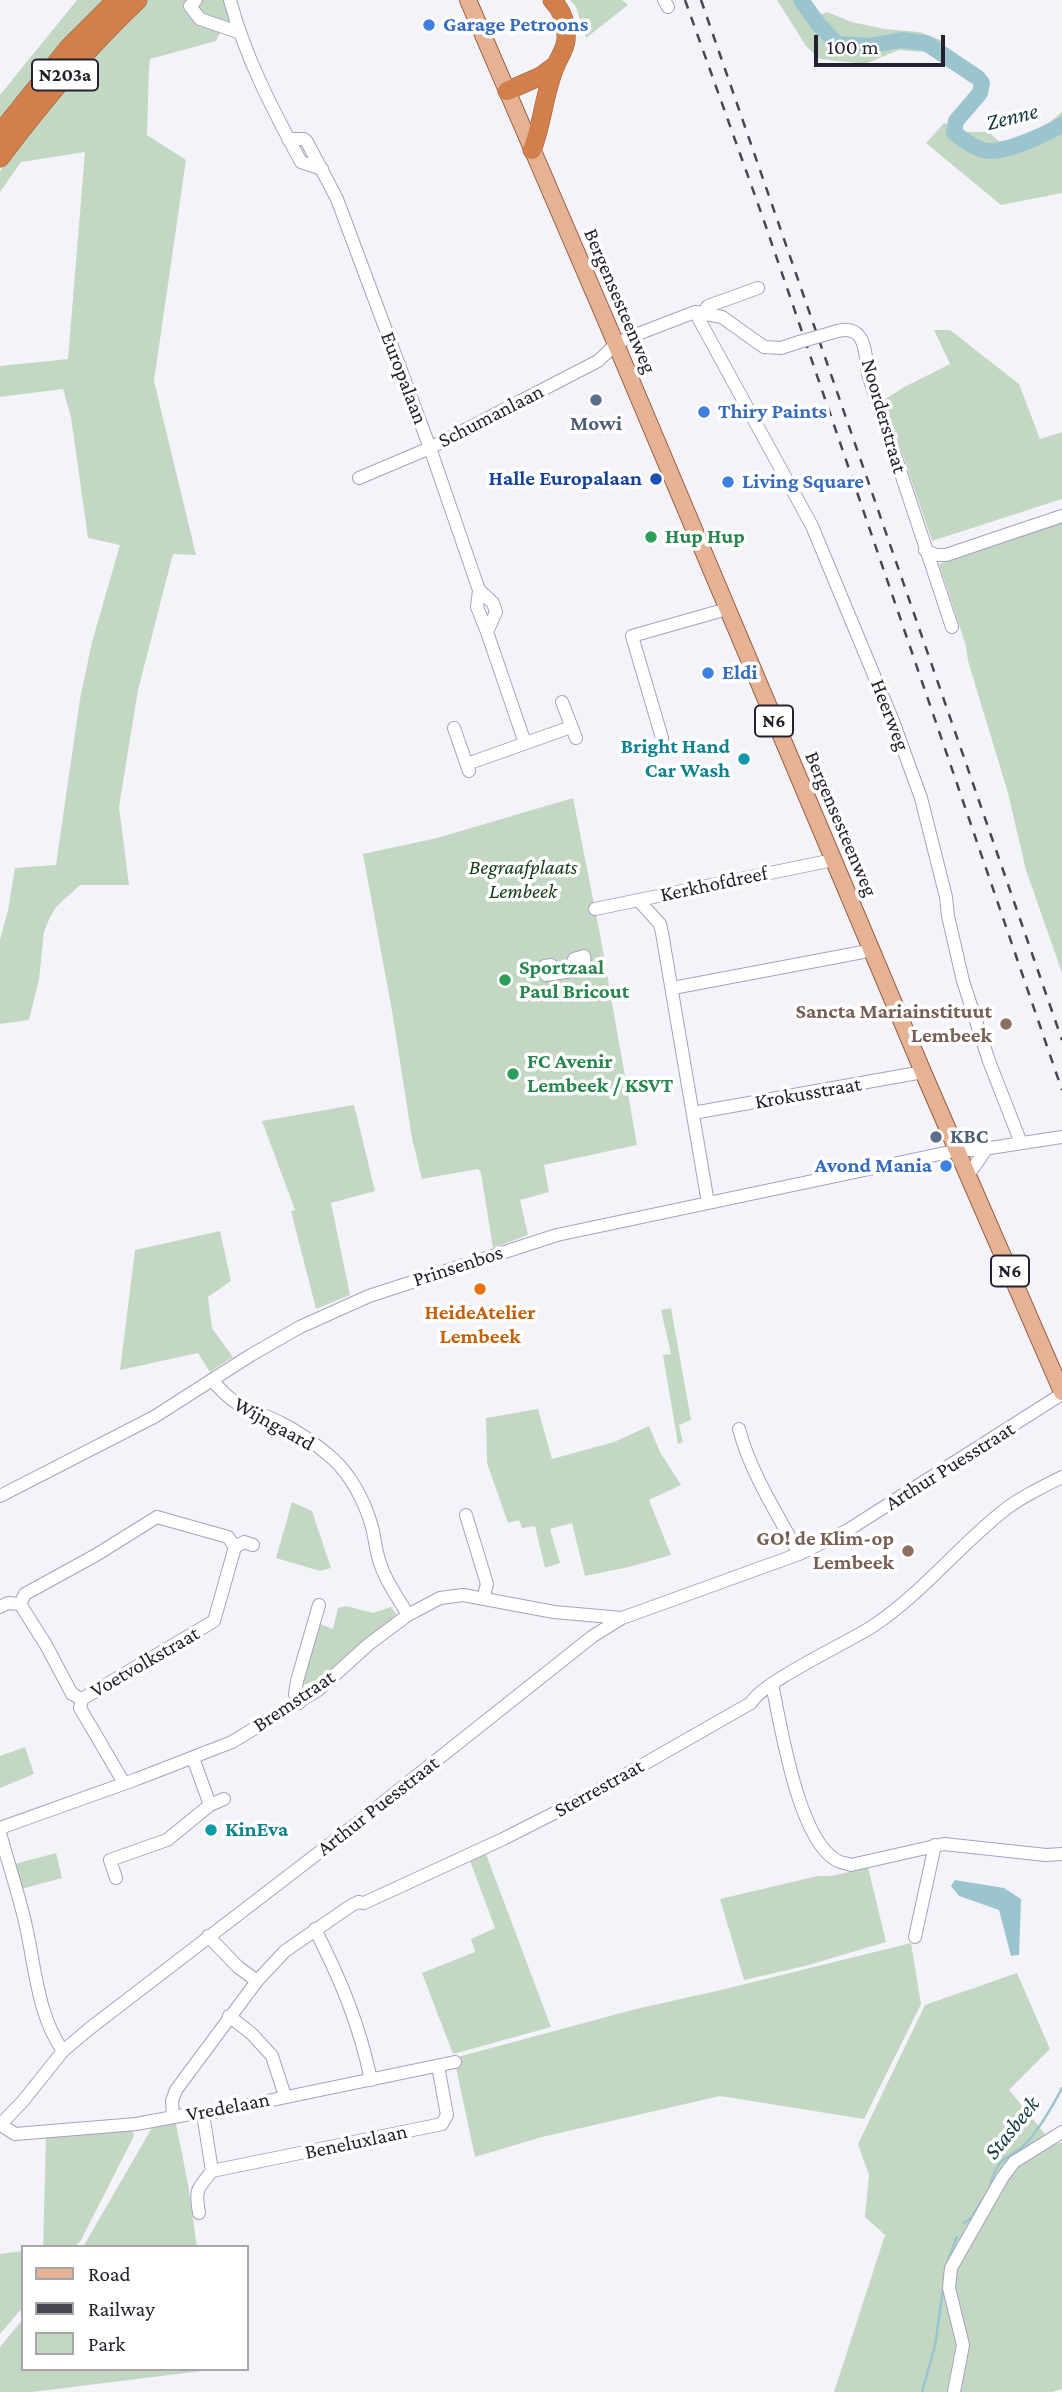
<!DOCTYPE html>
<style>
body{margin:0}
#map{position:relative;width:1062px;height:2392px;overflow:hidden;background:#f5f3fa;font-family:"Crimson Pro",serif}
canvas{display:block}
.legend{position:absolute;left:21px;top:2245px;width:228px;height:126px;box-sizing:border-box;background:#fff;border:2px solid #a7a6ab;margin:0;padding:9px 12px;list-style:none;font-size:21px;color:#24202d}
.legend li{display:flex;align-items:center;gap:14px;height:35px}
.legend b{width:35px;border:2px solid #a7a6ab}
.scale{position:absolute;left:814px;top:35px;width:131px;height:32px;box-sizing:border-box;border:4px solid #24202d;border-top:0;padding-left:9px;font-size:21px;line-height:24px;white-space:nowrap;color:#24202d;-webkit-text-stroke:5px #fff;paint-order:stroke}
</style>
<div id="map">
<canvas width="1062" height="2392"></canvas>
<ul class="legend">
<li><b style="height:9px;background:#e5b293"></b>Road</li>
<li><b style="height:9px;background:#494551"></b>Railway</li>
<li><b style="height:19px;background:#c3d8c3"></b>Park</li>
</ul>
<div class="scale">100 m</div>
</div>
<script>
const ctx = document.querySelector('canvas').getContext('2d');
ctx.lineJoin = 'round';
function fillPath(path, color) {
  ctx.fillStyle = color;
  ctx.fill(path, 'evenodd');
}
function trace(path, color, width, dash) {
  ctx.strokeStyle = color;
  ctx.lineWidth = width;
  ctx.lineCap = dash ? 'butt' : 'round';
  ctx.setLineDash(dash || []);
  ctx.stroke(path);
}
function label(font, color, halo, rows, align = 'center') {
  ctx.font = font + ' "Crimson Pro",serif';
  ctx.lineWidth = 7;
  ctx.setLineDash([]);
  ctx.textBaseline = 'middle';
  ctx.strokeStyle = halo;
  ctx.fillStyle = color;
  for (const [text, x, y, turn = 0] of rows) {
    ctx.save();
    ctx.translate(x, y);
    ctx.rotate((+turn || 0) * Math.PI / 180);
    ctx.textAlign = isNaN(turn) ? turn : align;
    if (halo) ctx.strokeText(text, 0, 0);
    ctx.fillText(text, 0, 0);
    ctx.restore();
  }
}
fillPath(new Path2D(`
 M 77,0 L 103,0 L 76,27 L 0,119 L 0,95 Z
 M 147,0 L 225,0 L 233,35 L 221,31 L 216,41 L 150,59 L 149,69 L 147,135 L 186,160 L 154,381 L 196,555 L 173,554 L 138,690 L 119,807 L 129,885 L 80,885 L 56,907 L 50,917 L 44,932 L 39,979 L 29,1020 L 0,1024 L 0,940 L 8,910 L 15,868 L 56,865 L 80,699 L 92,642 L 120,545 L 88,538 L 71,417 L 63,389 L 0,397 L 0,366 L 68,359 L 85,152 L 21,162 L 0,192 L 0,171 L 54,97 Z
 M 570,0 L 622,0 L 628,5 L 586,38 L 576,7 Z
 M 777,0 L 801,0 L 815,17 L 827,12 L 852,22 L 884,29 L 919,32 L 944,41 L 936,53 L 899,50 L 865,64 L 820,59 L 806,46 Z
 M 1062,112 L 1062,193 L 1001,205 L 926,143 L 944,123 L 965,132 L 988,132 L 999,141 C 1023,141 1045,127 1062,112 Z
 M 934,330 L 950,330 L 1019,384 L 1040,439 L 1062,432 L 1062,499 L 932,541 L 884,400 L 904,387 L 950,364 Z
 M 1062,522 L 1062,973 L 1026,870 L 1008,793 L 968,661 L 966,646 L 939,564 Z
 M 573,798 L 600,934 L 637,1145 L 544,1165 L 549,1192 L 520,1200 L 528,1235 L 493,1248 L 481,1173 L 478,1169 L 422,1179 L 412,1138 L 392,1011 L 363,854 L 437,838 Z
 M 354,1105 L 375,1191 L 331,1203 L 350,1295 L 316,1309 L 291,1211 L 295,1210 L 262,1121 Z
 M 220,1231 L 231,1281 L 208,1297 L 212,1328 L 233,1357 L 210,1372 L 198,1353 L 120,1370 L 135,1250 Z
 M 671,1308 L 691,1420 L 679,1425 L 683,1442 L 678,1444 L 663,1355 L 671,1354 L 661,1310 Z
 M 538,1409 L 552,1459 L 614,1442 L 649,1426 L 660,1452 L 681,1485 L 649,1500 L 671,1555 L 629,1567 L 585,1576 L 572,1523 L 550,1529 L 560,1563 L 545,1568 L 535,1526 L 522,1528 L 519,1520 L 508,1523 L 487,1463 L 486,1418 Z
 M 292,1502 L 312,1511 L 331,1568 L 320,1571 L 276,1558 Z
 M 346,1606 L 373,1613 L 391,1607 L 397,1615 L 340,1661 L 322,1679 L 302,1685 L 320,1624 L 333,1629 L 338,1608 Z
 M 25,1747 L 34,1774 L 0,1788 L 0,1756 Z
 M 56,1853 L 62,1878 L 21,1889 L 15,1864 Z
 M 486,1854 L 551,2027 L 453,2054 L 422,1973 L 475,1952 L 471,1939 L 495,1928 L 470,1861 Z
 M 868,1867 L 886,1942 L 805,1966 L 744,1980 L 720,1899 L 818,1876 L 832,1876 Z
 M 911,1943 L 921,2004 L 864,2119 L 720,2096 L 542,2137 L 475,2157 L 454,2058 L 636,2009 L 721,1990 Z
 M 1017,1973 L 1050,2049 L 1009,2090 L 1054,2145 L 1062,2142 L 1062,2389 L 1052,2392 L 834,2392 L 885,2235 L 865,2217 L 869,2175 L 858,2144 L 925,2005 Z
 M 176,2124 L 188,2184 L 197,2247 L 83,2247 L 153,2126 Z
 M 132,2129 L 134,2136 L 81,2240 L 75,2247 L 43,2247 L 46,2137 Z
 M 23,2251 L 23,2307 L 0,2334 L 0,2254 Z
 M 23,2319 L 23,2369 L 217,2369 L 32,2392 L 0,2392 L 0,2347 Z`), '#c3d8c3');
fillPath(new Path2D(`
 M 955,1880 L 1004,1888 L 1021,1899 L 1019,1955 L 1011,1956 L 999,1910 L 959,1896 L 951,1886 Z`), '#9bc5ce');
trace(new Path2D(`
 M 990,2187 C 999,2150 1009,2163 1028,2141 C 1042,2125 1052,2107 1062,2088
 M 964,2223 L 971,2218 L 985,2196
 M 946,2265 L 957,2237
 M 922,2392 L 935,2346 L 943,2289`), '#9bc5ce', 2.5);
trace(new Path2D(`
 M 801,0 L 819,25 L 837,44 L 868,46 L 901,40 L 926,43 L 978,78 L 982,83 L 980,93 L 956,121 L 954,133 C 964,140 976,150 989,151 C 1008,152 1045,134 1062,125`), '#9bc5ce', 16);
const minor = new Path2D(`
 M 196,0 L 190,6 L 200,19 L 238,32
 M 230,0 C 245,57 273,110 301,162 L 322,169
 M 664,0 L 668,7
 M 288,139 L 304,139 L 307,142 L 337,199 L 430,448 L 479,590 L 477,607 L 487,632
 M 695,312 L 812,526 L 893,721 L 921,798 L 946,897 L 948,916 L 963,981 L 989,1061 L 1021,1143
 M 703,312 L 708,306 L 758,288
 M 831,333 C 865,320 865,349 868,374 L 952,627
 M 359,478 L 430,448 L 598,361 L 616,344 L 630,337 L 695,312 L 722,317 L 764,347 L 781,348 L 799,342
 M 925,550 L 936,555 L 946,555 L 1062,516
 M 479,590 L 493,603 L 496,612 L 487,632 L 525,743
 M 562,702 L 576,738
 M 454,728 L 469,771
 M 662,738 L 632,636 L 727,609
 M 467,764 L 571,727
 M 638,900 L 660,924 L 662,933 L 708,1203
 M 595,909 L 833,860
 M 551,965 L 545,966 L 546,975 L 585,969 L 584,956 L 574,959 L 572,965
 M 673,988 L 863,952 L 871,948
 M 693,1113 L 923,1072
 M 969,1174 L 987,1148
 M 212,1380 C 239,1412 250,1407 283,1424 C 301,1433 317,1445 332,1458 C 351,1475 365,1502 372,1527 C 375,1539 376,1552 380,1563 C 386,1583 398,1597 408,1615
 M 739,1429 C 751,1474 777,1513 799,1554
 M 0,1496 L 154,1417 L 251,1355 L 300,1327 L 369,1296 L 557,1235 L 959,1150 L 977,1150 L 1062,1137
 M 466,1515 L 487,1584 L 483,1599
 M 20,1604 L 46,1645 L 72,1694 L 82,1699 L 80,1708 L 124,1783
 M 0,1607 L 8,1603 L 20,1604 L 25,1594 L 96,1555 L 157,1517 L 228,1537 L 235,1547 L 244,1542 L 253,1545
 M 772,1684 C 781,1727 798,1838 836,1860 C 840,1863 847,1863 851,1865 L 944,1844 L 1046,1855 L 1062,1854
 M 82,1699 L 214,1621 L 235,1547
 M 299,1703 L 295,1694 L 297,1681 L 319,1605
 M 210,1805 L 224,1799
 M 0,1828 L 137,1779 L 232,1742 L 318,1690 L 369,1644 L 408,1615 L 440,1598 L 463,1595 L 554,1612 L 622,1618
 M 0,1833 C 8,1862 18,1892 25,1922 C 35,1964 37,2015 63,2051
 M 116,1878 L 110,1860 L 167,1840 L 210,1805 L 193,1758
 M 315,1929 C 341,1981 359,2023 371,2080
 M 208,1936 L 238,1967 L 257,1981
 M 915,1937 L 935,1845
 M 229,2016 L 252,2034 L 272,2056 L 285,2096
 M 200,2115 L 204,2120 L 212,2171 L 442,2124 L 447,2115 L 438,2066
 M 173,2117 L 172,2101 L 176,2090 L 257,1981 L 285,1951 L 349,1907 L 358,1902 L 364,1903 L 503,1839 L 588,1796 L 751,1703 C 762,1682 847,1643 873,1626 C 920,1595 957,1548 1002,1512 C 1019,1498 1042,1487 1062,1477
 M 0,2125 L 23,2101 L 63,2051 L 89,2029 L 356,1824 L 593,1636 L 622,1618 L 799,1554 L 848,1530 L 1062,1394
 M 1,2125 L 15,2134 L 136,2124 L 190,2114 L 200,2115 L 455,2062
 M 199,2213 C 195,2188 197,2190 212,2171
 M 954,2392 L 963,2345 L 949,2288 L 951,2268 L 1002,2178 L 1014,2162 L 1062,2132`);
const major = new Path2D(`
 M 468,0 L 607,323 L 923,1072 L 1062,1392`);
const highway = new Path2D(`
 M 507,91 L 541,76 L 556,65
 M 0,133 L 69,47 L 116,0
 M 532,150 C 543,123 544,92 556,65 C 559,57 565,50 566,40 C 567,25 563,11 552,0
 M 0,158 C 42,102 86,49 138,0`);
trace(minor, '#a9a0c1', 14);
trace(major, '#965e40', 18);
trace(highway, '#965e40', 19);
trace(minor, '#fff', 12);
trace(major, '#e5b293', 16);
trace(highway, '#d37f4b', 18);
trace(new Path2D(`
 M 685,0 L 763,218 L 1062,1090
 M 701,0 L 1062,1040`), '#494551', 2.5, [9, 9]);
const minorBridge = new Path2D(`
 M 799,342 L 831,333`);
trace(minorBridge, '#a9a0c1', 14, []);
trace(minorBridge, '#fff', 12);
for (const [x, y, r, color] of [
 [429,25,7,"#3f7fe0"],
 [596,400,7,"#5c6f8a"],
 [704,412,7,"#3f7fe0"],
 [656,479,7,"#1a4fb4"],
 [728,482,7,"#3f7fe0"],
 [651,537,7,"#2e9e5b"],
 [708,673,7,"#3f7fe0"],
 [744,759,7,"#0f9aa8"],
 [505,980,7,"#2e9e5b"],
 [1006,1024,7,"#8d6e63"],
 [513,1074,7,"#2e9e5b"],
 [936,1137,7,"#5c6f8a"],
 [946,1166,7,"#3f7fe0"],
 [480,1289,7,"#e8710a"],
 [908,1551,7,"#8d6e63"],
 [211,1830,7,"#0f9aa8"]
]) {
  const dot = new Path2D();
  dot.arc(x, y, r, 0, 2 * Math.PI);
  ctx.fillStyle = color;
  ctx.fill(dot);
  trace(dot, '#fff', 2.5);
}
for (const [x, y, w] of [
 [65,75,66],
 [774,721,38],
 [1010,1271,38]
]) {
  const box = new Path2D();
  box.roundRect(x - w / 2, y - 15.5, w, 31, 5);
  ctx.fillStyle = '#fff';
  ctx.fill(box);
  trace(box, '#24202d', 2);
}
label('bold 19px', '#24202d', null, [
 ["N203a",65,75],
 ["N6",774,721],
 ["N6",1010,1271]
]);
label('bold 21px', '#366cbe', '#fff', [
 ["Garage Petroons",443,25],
 ["Thiry Paints",718,412],
 ["Living Square",742,482],
 ["Eldi",722,673],
 ["Avond Mania",932,1166,"right"]
], 'left');
label('21px', '#24202d', '#fff', [
 ["Bergensesteenweg",620,301,67],
 ["Europalaan",404,378,69],
 ["Schumanlaan",491,416,-27],
 ["Noorderstraat",884,416,74],
 ["Heerweg",890,715,69],
 ["Bergensesteenweg",841,824,67],
 ["Kerkhofdreef",714,884,-12],
 ["Krokusstraat",808,1093,-10],
 ["Prinsenbos",458,1266,-18],
 ["Wijngaard",274,1424,29],
 ["Arthur Puesstraat",950,1466,-32],
 ["Voetvolkstraat",145,1662,-30],
 ["Bremstraat",294,1701,-34],
 ["Sterrestraat",599,1788,-29],
 ["Arthur Puesstraat",378,1806,-38],
 ["Vredelaan",228,2107,-11],
 ["Beneluxlaan",356,2142,-12]
]);
label('bold 21px', '#4e5e75', '#fff', [
 ["Mowi",596,424],
 ["KBC",950,1137,"left"]
]);
label('bold 21px', '#164399', '#fff', [
 ["Halle Europalaan",642,479]
], 'right');
label('bold 21px', '#27864d', '#fff', [
 ["Hup Hup",665,537],
 ["Sportzaal",519,968],
 ["Paul Bricout",519,992],
 ["FC Avenir",527,1062],
 ["Lembeek / KSVT",527,1086]
], 'left');
label('bold 21px', '#0d838f', '#fff', [
 ["Bright Hand",730,747],
 ["Car Wash",730,771],
 ["KinEva",225,1830,"left"]
], 'right');
label('italic 21px', '#133c18', '#fff', [
 ["Begraafplaats",523,868],
 ["Lembeek",523,892]
]);
label('bold 21px', '#785e54', '#fff', [
 ["Sancta Mariainstituut",992,1012],
 ["Lembeek",992,1036],
 ["GO! de Klim-op",894,1539],
 ["Lembeek",894,1563]
], 'right');
label('bold 21px', '#c56008', '#fff', [
 ["HeideAtelier",480,1313],
 ["Lembeek",480,1337]
]);
label('italic 23px', '#133b42', '#fff', [
 ["Zenne",1012,117,-14],
 ["Stasbeek",1012,2128,-51]
]);
</script>
